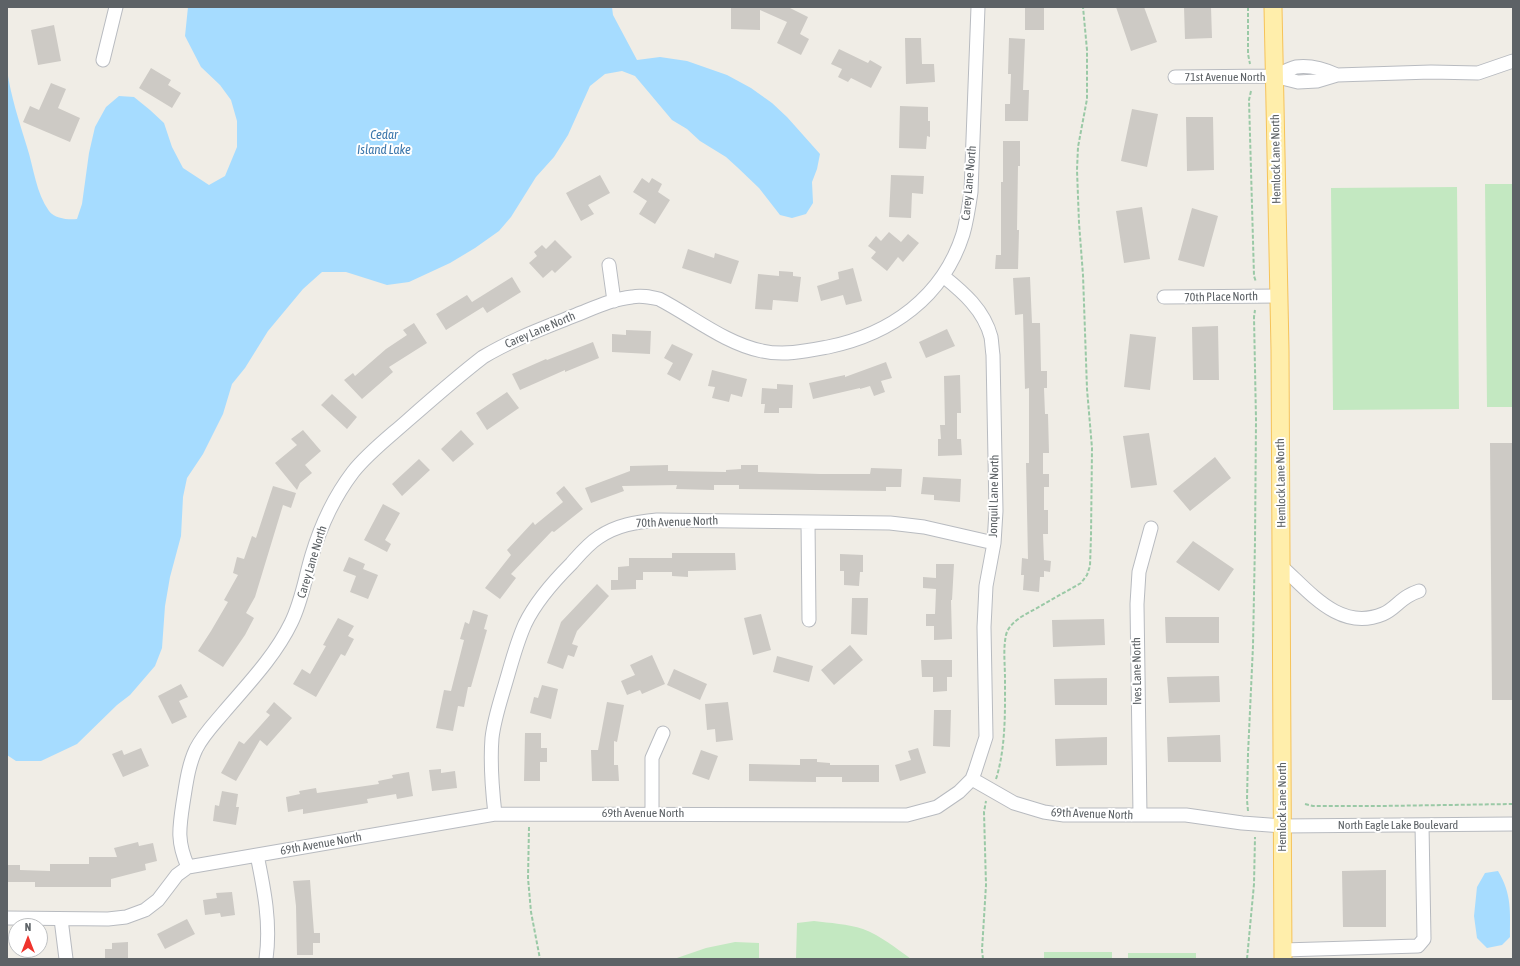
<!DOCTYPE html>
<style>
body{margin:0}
#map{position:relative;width:1520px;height:966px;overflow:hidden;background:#f0ede6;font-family:"Asap Condensed",sans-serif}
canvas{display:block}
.frame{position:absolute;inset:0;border:8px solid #5d6266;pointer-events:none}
.north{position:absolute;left:8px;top:918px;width:40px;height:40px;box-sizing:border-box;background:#fff;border:1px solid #bec0c2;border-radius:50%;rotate:0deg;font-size:11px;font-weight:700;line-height:16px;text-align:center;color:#5d6266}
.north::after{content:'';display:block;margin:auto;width:14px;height:18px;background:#ef342d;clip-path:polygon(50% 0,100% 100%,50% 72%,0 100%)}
</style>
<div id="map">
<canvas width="1520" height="966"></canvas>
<div class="frame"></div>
<div class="north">N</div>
</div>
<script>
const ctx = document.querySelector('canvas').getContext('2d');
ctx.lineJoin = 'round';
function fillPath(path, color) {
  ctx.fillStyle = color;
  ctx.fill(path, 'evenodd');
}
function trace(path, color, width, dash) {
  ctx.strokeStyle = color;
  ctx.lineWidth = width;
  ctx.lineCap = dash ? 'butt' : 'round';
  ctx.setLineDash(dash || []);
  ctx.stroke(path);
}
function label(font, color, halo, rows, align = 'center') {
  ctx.font = font + ' "Asap Condensed",sans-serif';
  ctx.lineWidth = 4;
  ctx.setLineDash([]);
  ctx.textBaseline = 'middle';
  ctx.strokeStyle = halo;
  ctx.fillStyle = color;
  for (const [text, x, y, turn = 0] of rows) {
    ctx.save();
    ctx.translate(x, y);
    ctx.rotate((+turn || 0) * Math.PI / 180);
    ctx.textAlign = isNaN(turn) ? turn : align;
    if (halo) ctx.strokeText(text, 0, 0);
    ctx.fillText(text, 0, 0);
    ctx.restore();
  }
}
fillPath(new Path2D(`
 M 1485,184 L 1513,184 L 1513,407 L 1487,407 Z
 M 1457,187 L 1459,409 L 1333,410 L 1331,188 Z
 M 814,921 C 830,923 848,924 863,929 C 881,936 896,948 911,959 L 796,959 L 797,923 Z
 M 735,942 L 759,943 L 759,959 L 674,959 L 706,948 Z
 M 1044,952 L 1112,952 L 1112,959 L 1044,959 Z
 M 1128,953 L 1196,953 L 1196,959 L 1128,959 Z`), '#c3e8c1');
fillPath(new Path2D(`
 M 188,7 L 612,7 L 613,15 L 637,60 L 660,57 L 687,61 L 727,75 L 751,88 L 772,103 L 787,117 L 820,154 L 817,169 L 812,182 L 813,203 L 806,214 L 792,218 L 780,215 L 759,188 L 737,167 L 726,157 L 700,141 L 687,129 L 672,120 L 635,76 L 622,71 L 605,74 L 590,86 L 568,135 L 554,157 L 536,177 L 511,217 L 499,231 L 475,248 L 450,263 L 409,282 L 387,285 L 346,272 L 322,272 L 303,289 L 268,331 L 245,368 L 232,384 L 223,414 L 203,454 L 187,478 L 183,497 L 181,536 L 170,577 L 165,606 L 162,648 L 155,666 L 130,695 L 117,705 L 77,744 L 41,761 L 16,761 L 7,755 L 7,70 C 11,97 19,121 27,147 C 34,169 36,193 49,211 C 55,219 69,220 77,219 L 82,204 L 89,153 L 95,127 L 106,107 L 119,96 L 134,97 L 150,110 L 164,123 L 172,147 L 183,168 L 209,185 L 225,176 L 237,147 L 237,121 L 231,100 L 220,85 L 201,67 L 185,36 Z
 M 1498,871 C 1512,894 1510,912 1510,937 L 1502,945 L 1487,948 L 1477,938 L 1474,916 L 1477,887 L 1485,873 Z`), '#a6dcff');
fillPath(new Path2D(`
 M 731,7 L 788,7 L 808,17 L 800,34 L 809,39 L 801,55 L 777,43 L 787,22 L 760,10 L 760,30 L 731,29 Z
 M 1025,7 L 1044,7 L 1044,30 L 1025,30 Z
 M 1116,7 L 1144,7 L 1157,42 L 1131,51 Z
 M 1184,7 L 1211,7 L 1212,38 L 1185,39 Z
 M 54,25 L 61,61 L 38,65 L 31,30 Z
 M 905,38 L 921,38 L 922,64 L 934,64 L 935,82 L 906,84 Z
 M 1009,38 L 1025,39 L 1023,90 L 1029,90 L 1028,121 L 1005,121 L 1005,104 L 1010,104 L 1011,74 L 1008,74 Z
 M 839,49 L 868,63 L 870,60 L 882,67 L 871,88 L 851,78 L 848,82 L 838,77 L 842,69 L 831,64 Z
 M 151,68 L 171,80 L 168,85 L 181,93 L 172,108 L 139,88 Z
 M 51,83 L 66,89 L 58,108 L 80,118 L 70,142 L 23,122 L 30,106 L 39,110 Z
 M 900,106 L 928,107 L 928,121 L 930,121 L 930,137 L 927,136 L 926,149 L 899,148 Z
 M 1132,109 L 1158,114 L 1147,167 L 1121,161 Z
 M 1186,117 L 1213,117 L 1214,170 L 1187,171 Z
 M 1003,141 L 1020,141 L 1020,166 L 1018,166 L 1017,230 L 1019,230 L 1018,269 L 995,269 L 996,255 L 1001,255 L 1001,182 L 1003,182 Z
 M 600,175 L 610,193 L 588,205 L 594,214 L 581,221 L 566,193 Z
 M 891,175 L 924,176 L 923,194 L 912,193 L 911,218 L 889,217 Z
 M 642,178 L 649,183 L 652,178 L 662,184 L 658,192 L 670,200 L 655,224 L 639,214 L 647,201 L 633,192 Z
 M 1142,207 L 1150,259 L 1124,263 L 1116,211 Z
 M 1192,208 L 1218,216 L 1204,267 L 1178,260 Z
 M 889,232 L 901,242 L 908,234 L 919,243 L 903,262 L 898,257 L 887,271 L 871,258 L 876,252 L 868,246 L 876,236 L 881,241 Z
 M 555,240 L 572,257 L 555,273 L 552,270 L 543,278 L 529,263 L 537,256 L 534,252 L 542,245 L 546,249 Z
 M 688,249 L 714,258 L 715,253 L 739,261 L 731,284 L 682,268 Z
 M 853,268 L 862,301 L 846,305 L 843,295 L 821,301 L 817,286 L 839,279 L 838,272 Z
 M 779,271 L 793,272 L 793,276 L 801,277 L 798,302 L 773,300 L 772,310 L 755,309 L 758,274 L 779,276 Z
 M 512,277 L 521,292 L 487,313 L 483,307 L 446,330 L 436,314 L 467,295 L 472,302 Z
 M 1030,277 L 1032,323 L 1040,323 L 1041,371 L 1047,371 L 1047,388 L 1044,388 L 1045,414 L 1048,414 L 1049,453 L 1043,453 L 1043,474 L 1049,474 L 1049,487 L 1044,487 L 1044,510 L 1048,510 L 1048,534 L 1043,534 L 1044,560 L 1051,561 L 1050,572 L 1044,571 L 1044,577 L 1040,577 L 1039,592 L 1023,590 L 1024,575 L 1021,575 L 1022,558 L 1028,559 L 1026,463 L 1029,463 L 1029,388 L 1025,389 L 1023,314 L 1015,315 L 1013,278 Z
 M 414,323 L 427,343 L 389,367 L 393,372 L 362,399 L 344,380 L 353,373 L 355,376 L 386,349 L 407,335 L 403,330 Z
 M 1218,326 L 1219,380 L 1193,380 L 1192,327 Z
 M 947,329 L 955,346 L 926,358 L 919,342 Z
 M 626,330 L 651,331 L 650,354 L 612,352 L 612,334 L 626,335 Z
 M 1130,334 L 1156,337 L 1150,390 L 1124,387 Z
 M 593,342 L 599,358 L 565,372 L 565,370 L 520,390 L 512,374 L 546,359 L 547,360 Z
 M 672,344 L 693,354 L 680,381 L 667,374 L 673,363 L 664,358 Z
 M 886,362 L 892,378 L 881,381 L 885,392 L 874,396 L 870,386 L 860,389 L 860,388 L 813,399 L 809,383 L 845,375 L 845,377 Z
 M 712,370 L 747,379 L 742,397 L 731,394 L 729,402 L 712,398 L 715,387 L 708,386 Z
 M 960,375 L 961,413 L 957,413 L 957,439 L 961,439 L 962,455 L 938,456 L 938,439 L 941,439 L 940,425 L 945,425 L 944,376 Z
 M 777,384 L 793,385 L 792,408 L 779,408 L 779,413 L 764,413 L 765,404 L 761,404 L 762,388 L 777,389 Z
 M 507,392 L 519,408 L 487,430 L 476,413 Z
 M 332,394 L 357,417 L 347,429 L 321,405 Z
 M 303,430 L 321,451 L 305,465 L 312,473 L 300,483 L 297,490 L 275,463 L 297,445 L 291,439 Z
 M 461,430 L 474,444 L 453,462 L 441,449 Z
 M 1149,433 L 1157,485 L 1131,488 L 1123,436 Z
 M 1490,443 L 1513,443 L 1513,700 L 1492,700 Z
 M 1215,457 L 1231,478 L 1190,511 L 1173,491 Z
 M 419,459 L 430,470 L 402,496 L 392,484 Z
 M 668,465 L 668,471 L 726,472 L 726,470 L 741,469 L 741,465 L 758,465 L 758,472 L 820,474 L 870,474 L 871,468 L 902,469 L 901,487 L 886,487 L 886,491 L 739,489 L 739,485 L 714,485 L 714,490 L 676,489 L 677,485 L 622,486 L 624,491 L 591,503 L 585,488 L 630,471 L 630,466 Z
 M 923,477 L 961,479 L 960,502 L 934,500 L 934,495 L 921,494 Z
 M 273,486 L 296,493 L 291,508 L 283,505 L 255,597 L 246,613 L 254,618 L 245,635 L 223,667 L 198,651 L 211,631 L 228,602 L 224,600 L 238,575 L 233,573 L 237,557 L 244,559 L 252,536 L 256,538 Z
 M 564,486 L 583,509 L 554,532 L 552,531 L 511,574 L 516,578 L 500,599 L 485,588 L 511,555 L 507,550 L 533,522 L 535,525 L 563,502 L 556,493 Z
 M 383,504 L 400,513 L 385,540 L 391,544 L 387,552 L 364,540 Z
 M 1193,541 L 1234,569 L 1219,591 L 1176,562 Z
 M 672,553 L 735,553 L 736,570 L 688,571 L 688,577 L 672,576 L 672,572 L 643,572 L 643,580 L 636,580 L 636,589 L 611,590 L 611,580 L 618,580 L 618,567 L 629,566 L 629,558 L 672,558 Z
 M 840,554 L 863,555 L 863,572 L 860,572 L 859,586 L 844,585 L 844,571 L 840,571 Z
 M 349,557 L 365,564 L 363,569 L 378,575 L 368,599 L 350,592 L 356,576 L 343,571 Z
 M 936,564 L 954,564 L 952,600 L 951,600 L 952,639 L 934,640 L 934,626 L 926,626 L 926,614 L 935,614 L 936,589 L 923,588 L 923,577 L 936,578 Z
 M 597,584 L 609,596 L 577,631 L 572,644 L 578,646 L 574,657 L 568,655 L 563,669 L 547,663 L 561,622 Z
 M 852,598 L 868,598 L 867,635 L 851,634 Z
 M 473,610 L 488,615 L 484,629 L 487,630 L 471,687 L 468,687 L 464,707 L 458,706 L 453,731 L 436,728 L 444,690 L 451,691 L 464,640 L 460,639 L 465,622 L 469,624 Z
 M 761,614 L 771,650 L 753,655 L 744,618 Z
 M 1165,617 L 1219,617 L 1219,643 L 1166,643 Z
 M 338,618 L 354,626 L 348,636 L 354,639 L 345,656 L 341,654 L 316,697 L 293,684 L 302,669 L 310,674 L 326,646 L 323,645 Z
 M 1104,619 L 1105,645 L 1053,647 L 1052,620 Z
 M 850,645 L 863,660 L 834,685 L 821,670 Z
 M 652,655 L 665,684 L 642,694 L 640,690 L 627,695 L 621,681 L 635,675 L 630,665 Z
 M 777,656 L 813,666 L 809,682 L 773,672 Z
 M 921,660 L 952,660 L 952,677 L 947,677 L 947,691 L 933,692 L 933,677 L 922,677 Z
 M 674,669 L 707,684 L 700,700 L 667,685 Z
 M 1219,676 L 1220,702 L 1169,703 L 1167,677 Z
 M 1107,678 L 1107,705 L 1055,705 L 1054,679 Z
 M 181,684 L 188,697 L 179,701 L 187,717 L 172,724 L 158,696 Z
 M 542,685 L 558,689 L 551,719 L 530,713 L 534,697 L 538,698 Z
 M 274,702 L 292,718 L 267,746 L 260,740 L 236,781 L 221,773 L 239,741 L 244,744 L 270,715 L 266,712 Z
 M 607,702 L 624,705 L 617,742 L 614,741 L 614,765 L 618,765 L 619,781 L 592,781 L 591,750 L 598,750 Z
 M 728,702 L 733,740 L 716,742 L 715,729 L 707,730 L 705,704 Z
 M 934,710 L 951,710 L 950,747 L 933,746 Z
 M 525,733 L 541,733 L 541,748 L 547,748 L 547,762 L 540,762 L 540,781 L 524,781 Z
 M 1220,735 L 1221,762 L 1168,762 L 1167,737 Z
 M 1107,737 L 1107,765 L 1056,766 L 1055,739 Z
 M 141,748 L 149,766 L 123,777 L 112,754 L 122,750 L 124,755 Z
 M 918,748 L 926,773 L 900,781 L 895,765 L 911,760 L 908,751 Z
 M 701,750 L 718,756 L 709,780 L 692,774 Z
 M 800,759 L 817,759 L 817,762 L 830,763 L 830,765 L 879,765 L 879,782 L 842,782 L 842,777 L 816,777 L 816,782 L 749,781 L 749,764 L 800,765 Z
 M 441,769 L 441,773 L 455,771 L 457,788 L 432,791 L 429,770 Z
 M 409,772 L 413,796 L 397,799 L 396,794 L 367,799 L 368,803 L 303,814 L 303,809 L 288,812 L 286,797 L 300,794 L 299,791 L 316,788 L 317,793 L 379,784 L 378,781 L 393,778 L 392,775 Z
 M 222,791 L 238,794 L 236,807 L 239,807 L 236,825 L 213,821 L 215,805 L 219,806 Z
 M 138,842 L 139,846 L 153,843 L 157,861 L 145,864 L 146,870 L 111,879 L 111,887 L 35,887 L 35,882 L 7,882 L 7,865 L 20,865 L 20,870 L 50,871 L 50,864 L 89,864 L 89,857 L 117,857 L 114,848 Z
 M 1386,870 L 1386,927 L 1343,927 L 1342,871 Z
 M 310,880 L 314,933 L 320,933 L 320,943 L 313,943 L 313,955 L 297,955 L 296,906 L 293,881 Z
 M 232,892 L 235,915 L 221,917 L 220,913 L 205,915 L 203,900 L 217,898 L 216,893 Z
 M 187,919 L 195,934 L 165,949 L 157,934 Z
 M 128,942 L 128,959 L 105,959 L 105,949 L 112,949 L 112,943 Z`), '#cdcac5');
const minor = new Path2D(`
 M 103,60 L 116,7
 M 1274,76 C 1281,73 1289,69 1296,67 C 1310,65 1324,69 1337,75
 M 1175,77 L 1274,76 L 1298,82 L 1317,81 L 1337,75 L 1431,72 L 1478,73 L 1513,61
 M 609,265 L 614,301
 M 1164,297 L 1279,296
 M 808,522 L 809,620
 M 1282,567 C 1310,592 1340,632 1383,614 C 1393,610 1399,601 1408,596 C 1411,594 1416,592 1419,591
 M 972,779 L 1014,803 L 1044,812 L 1064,815 L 1186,815 L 1242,823 L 1283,826 L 1513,824
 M 652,813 L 652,758 L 663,733
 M 495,814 C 492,788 490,763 492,738 C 494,720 500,702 505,685 C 511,665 516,644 525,624 C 536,601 553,582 571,564 C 579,555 588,544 599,537 C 617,525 636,522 657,520 L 890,523 L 924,527 L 994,543
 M 1140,815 L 1137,604 L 1139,572 L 1151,528
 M 257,855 C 264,889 271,923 266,959
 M 188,867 C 177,842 179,829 183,803 C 186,785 188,766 196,749 C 203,735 214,724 224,712 C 248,684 275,656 291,623 C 302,601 305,578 312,555 C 321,525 334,497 353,472 C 368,453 389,437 407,421 C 432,399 457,377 483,357 C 513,339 544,328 576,315 C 594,308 612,299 632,297 C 641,295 650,297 659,299 C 692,316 726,344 762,351 C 784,356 807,351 828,347 C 891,334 943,297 963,234 C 967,220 969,206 971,192 L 978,7
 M 7,918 L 108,919 L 126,917 L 145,910 L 158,900 L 177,875 L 188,867 L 495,814 L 907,815 L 937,807 L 959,792 L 972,779 L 975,771 L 986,737 L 984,627 L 986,586 L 994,543 L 996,511 L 993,355 C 992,349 992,343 991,337 C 984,310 963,292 943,276
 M 61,919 L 66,959
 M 1283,950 L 1418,946 L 1424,939 L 1422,825`);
const major = new Path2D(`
 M 1273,7 L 1280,350 L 1283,959`);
trace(minor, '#b8bbc0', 15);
trace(major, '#f6c359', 19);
trace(new Path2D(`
 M 1248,7 L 1248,54 L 1250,64
 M 1251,91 L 1249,100 L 1254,276 L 1256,282
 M 996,779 C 1006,747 1005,711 1005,678 C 1005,665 1003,649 1006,635 C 1008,627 1014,622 1021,617 L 1081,583 L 1087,575 L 1090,566 L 1091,536 L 1092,448 L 1087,389 L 1083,275 L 1079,223 L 1077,170 L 1078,147 L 1087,99 L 1087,50 L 1083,7
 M 1305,804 L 1313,806 L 1380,806 L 1513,804
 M 1248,811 L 1247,800 L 1248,754 L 1253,646 L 1255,541 L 1256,420 L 1254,317 L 1255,310
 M 529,827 L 528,878 L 531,912 L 540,959
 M 983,959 L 982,950 L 986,885 L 984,812 L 986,801
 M 1247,959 L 1254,884 L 1255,837`), '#9ac9a6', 2, [4, 2]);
trace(minor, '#fff', 13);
trace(major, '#ffeeab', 17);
label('12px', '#5d6266', '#fff', [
 ["71st Avenue North",1225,77],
 ["Hemlock Lane North",1276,159,-91],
 ["Carey Lane North",969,183,-85],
 ["70th Place North",1221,297,-1],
 ["Carey Lane North",540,330,-23],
 ["Hemlock Lane North",1281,483,-91],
 ["Jonquil Lane North",994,496,-89],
 ["70th Avenue North",677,522,-2],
 ["Carey Lane North",312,562,-73],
 ["Ives Lane North",1137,671,-91],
 ["Hemlock Lane North",1282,807,-90],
 ["69th Avenue North",643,813],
 ["69th Avenue North",1092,814,2],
 ["North Eagle Lake Boulevard",1398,825],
 ["69th Avenue North",321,844,-10]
]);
label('italic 13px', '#3c77ac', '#fff', [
 ["Cedar",384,135],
 ["Island Lake",384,150]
]);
</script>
